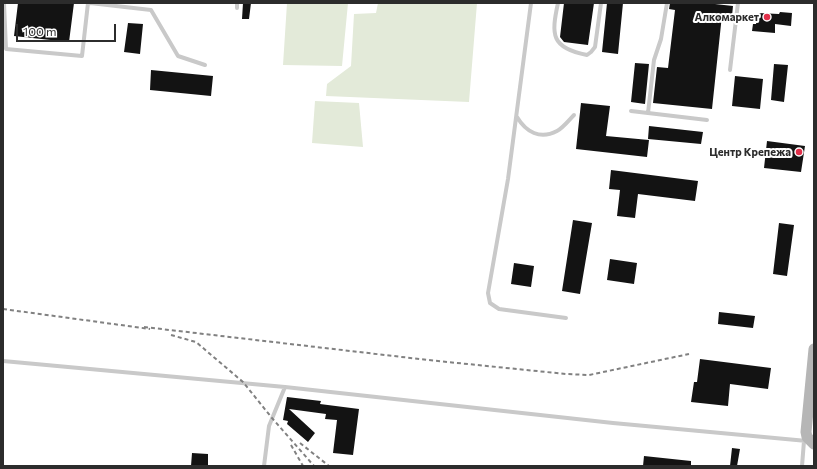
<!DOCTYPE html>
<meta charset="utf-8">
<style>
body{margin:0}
#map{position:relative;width:817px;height:469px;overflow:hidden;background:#fff;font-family:Commissioner,sans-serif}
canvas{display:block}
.frame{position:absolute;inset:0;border:4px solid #2c2c2c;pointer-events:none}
.scale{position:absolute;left:16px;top:24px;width:100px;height:18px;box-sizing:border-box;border:2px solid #2c2c2c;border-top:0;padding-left:5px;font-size:12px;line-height:14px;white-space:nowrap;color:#2c2c2c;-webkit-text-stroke:3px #fff;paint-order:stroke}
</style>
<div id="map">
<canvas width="817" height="469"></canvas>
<div class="frame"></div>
<div class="scale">100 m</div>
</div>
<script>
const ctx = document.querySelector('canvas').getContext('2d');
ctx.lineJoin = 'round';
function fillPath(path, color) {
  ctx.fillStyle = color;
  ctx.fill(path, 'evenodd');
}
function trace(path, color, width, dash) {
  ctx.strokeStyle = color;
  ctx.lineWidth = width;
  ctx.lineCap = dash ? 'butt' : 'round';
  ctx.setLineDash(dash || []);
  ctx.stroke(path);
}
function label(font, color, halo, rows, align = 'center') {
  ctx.font = font + ' Commissioner,sans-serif';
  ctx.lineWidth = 4;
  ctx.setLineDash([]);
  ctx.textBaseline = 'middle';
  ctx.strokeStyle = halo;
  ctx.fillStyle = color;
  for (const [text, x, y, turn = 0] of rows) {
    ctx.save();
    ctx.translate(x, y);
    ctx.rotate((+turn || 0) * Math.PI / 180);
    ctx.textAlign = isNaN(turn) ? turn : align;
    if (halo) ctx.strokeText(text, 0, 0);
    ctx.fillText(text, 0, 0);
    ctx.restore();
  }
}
fillPath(new Path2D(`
 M 287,3 L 348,3 L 342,66 L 283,65 Z
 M 378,3 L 477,3 L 469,102 L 326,96 L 327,84 L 351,66 L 354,14 L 376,13 Z
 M 315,101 L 359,103 L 363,147 L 312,143 Z`), '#e3ead9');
fillPath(new Path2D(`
 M 18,3 L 74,3 L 69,42 L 14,36 Z
 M 243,3 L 251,3 L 249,19 L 242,19 Z
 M 564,3 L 594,3 L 588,45 L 564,42 L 560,37 Z
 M 607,3 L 623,3 L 618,54 L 602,52 Z
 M 670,3 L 706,3 L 733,6 L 732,16 L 722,15 L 712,109 L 653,103 L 657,67 L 668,68 L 675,10 L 669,9 Z
 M 780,12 L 792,13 L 791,26 L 775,24 L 775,33 L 752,31 L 753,24 L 756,24 L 758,13 L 779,14 Z
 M 128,23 L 143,24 L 140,54 L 124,52 Z
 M 635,63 L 649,64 L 645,104 L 631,102 Z
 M 774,64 L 788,65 L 784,102 L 771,100 Z
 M 151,70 L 213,76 L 211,96 L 150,90 Z
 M 735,76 L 763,79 L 760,109 L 732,106 Z
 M 581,103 L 610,106 L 606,136 L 649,140 L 647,157 L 576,149 Z
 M 649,126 L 703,132 L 701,144 L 648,139 Z
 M 767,141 L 805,146 L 801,172 L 764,168 Z
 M 611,170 L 698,181 L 695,201 L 638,194 L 635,218 L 617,216 L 620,190 L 609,189 Z
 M 573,220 L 592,223 L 580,294 L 562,291 Z
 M 779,223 L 794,225 L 787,276 L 773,274 Z
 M 610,259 L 637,263 L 634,284 L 607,280 Z
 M 514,263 L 534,266 L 531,287 L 511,284 Z
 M 719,312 L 755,316 L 753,328 L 718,324 Z
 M 700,359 L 771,368 L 768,389 L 730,384 L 728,406 L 691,402 L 694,382 L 697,382 Z
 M 287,397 L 321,401 L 320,404 L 359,409 L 353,455 L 333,453 L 337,420 L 325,419 L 326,414 L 289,409 L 315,433 L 308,442 L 287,424 L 288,421 L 283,420 Z
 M 732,448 L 740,449 L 737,466 L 730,466 Z
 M 192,453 L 208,454 L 208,466 L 191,466 Z
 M 644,456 L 691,461 L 691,466 L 643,466 Z`), '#131313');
trace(new Path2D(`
 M 4,3 L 6,49 L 82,56 L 88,3
 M 90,3 L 151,10 L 178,56 L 205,65
 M 531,3 L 508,179 L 488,293 L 490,303 L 499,309 L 566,318
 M 558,3 C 551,35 551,48 587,55 L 591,52 L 595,47 L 601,3
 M 667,3 L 661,39 L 654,60 L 648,113 L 707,120
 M 237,8 L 237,3
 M 730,70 L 738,3
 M 631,111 L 648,113
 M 517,117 C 526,132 540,140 557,131 C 563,128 569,120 574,115
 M 3,361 L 285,387
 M 264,466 L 269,426 L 285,387 L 613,423 L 807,441
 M 802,466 L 804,441`), '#c9c9c9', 4);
trace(new Path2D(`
 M 814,349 L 806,432 L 807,437 L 814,444`), '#b6b6b6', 11);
trace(new Path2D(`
 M 3,309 L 150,329
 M 144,327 L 428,360 L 566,374 L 589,375 L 689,354
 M 171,335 L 196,342 L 243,382 L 272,418 L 314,466
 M 300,443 L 329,466
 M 291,445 L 303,466`), '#818181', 2, [4, 3]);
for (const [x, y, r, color] of [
 [767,17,4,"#e1304a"],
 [799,152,4,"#e1304a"]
]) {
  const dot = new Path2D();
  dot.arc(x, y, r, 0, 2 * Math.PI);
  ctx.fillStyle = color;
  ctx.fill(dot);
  trace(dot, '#fff', 1.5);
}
label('bold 11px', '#2c2c2c', '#fff', [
 ["Алкомаркет",759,17],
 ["Центр Крепежа",791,152]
], 'right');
</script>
